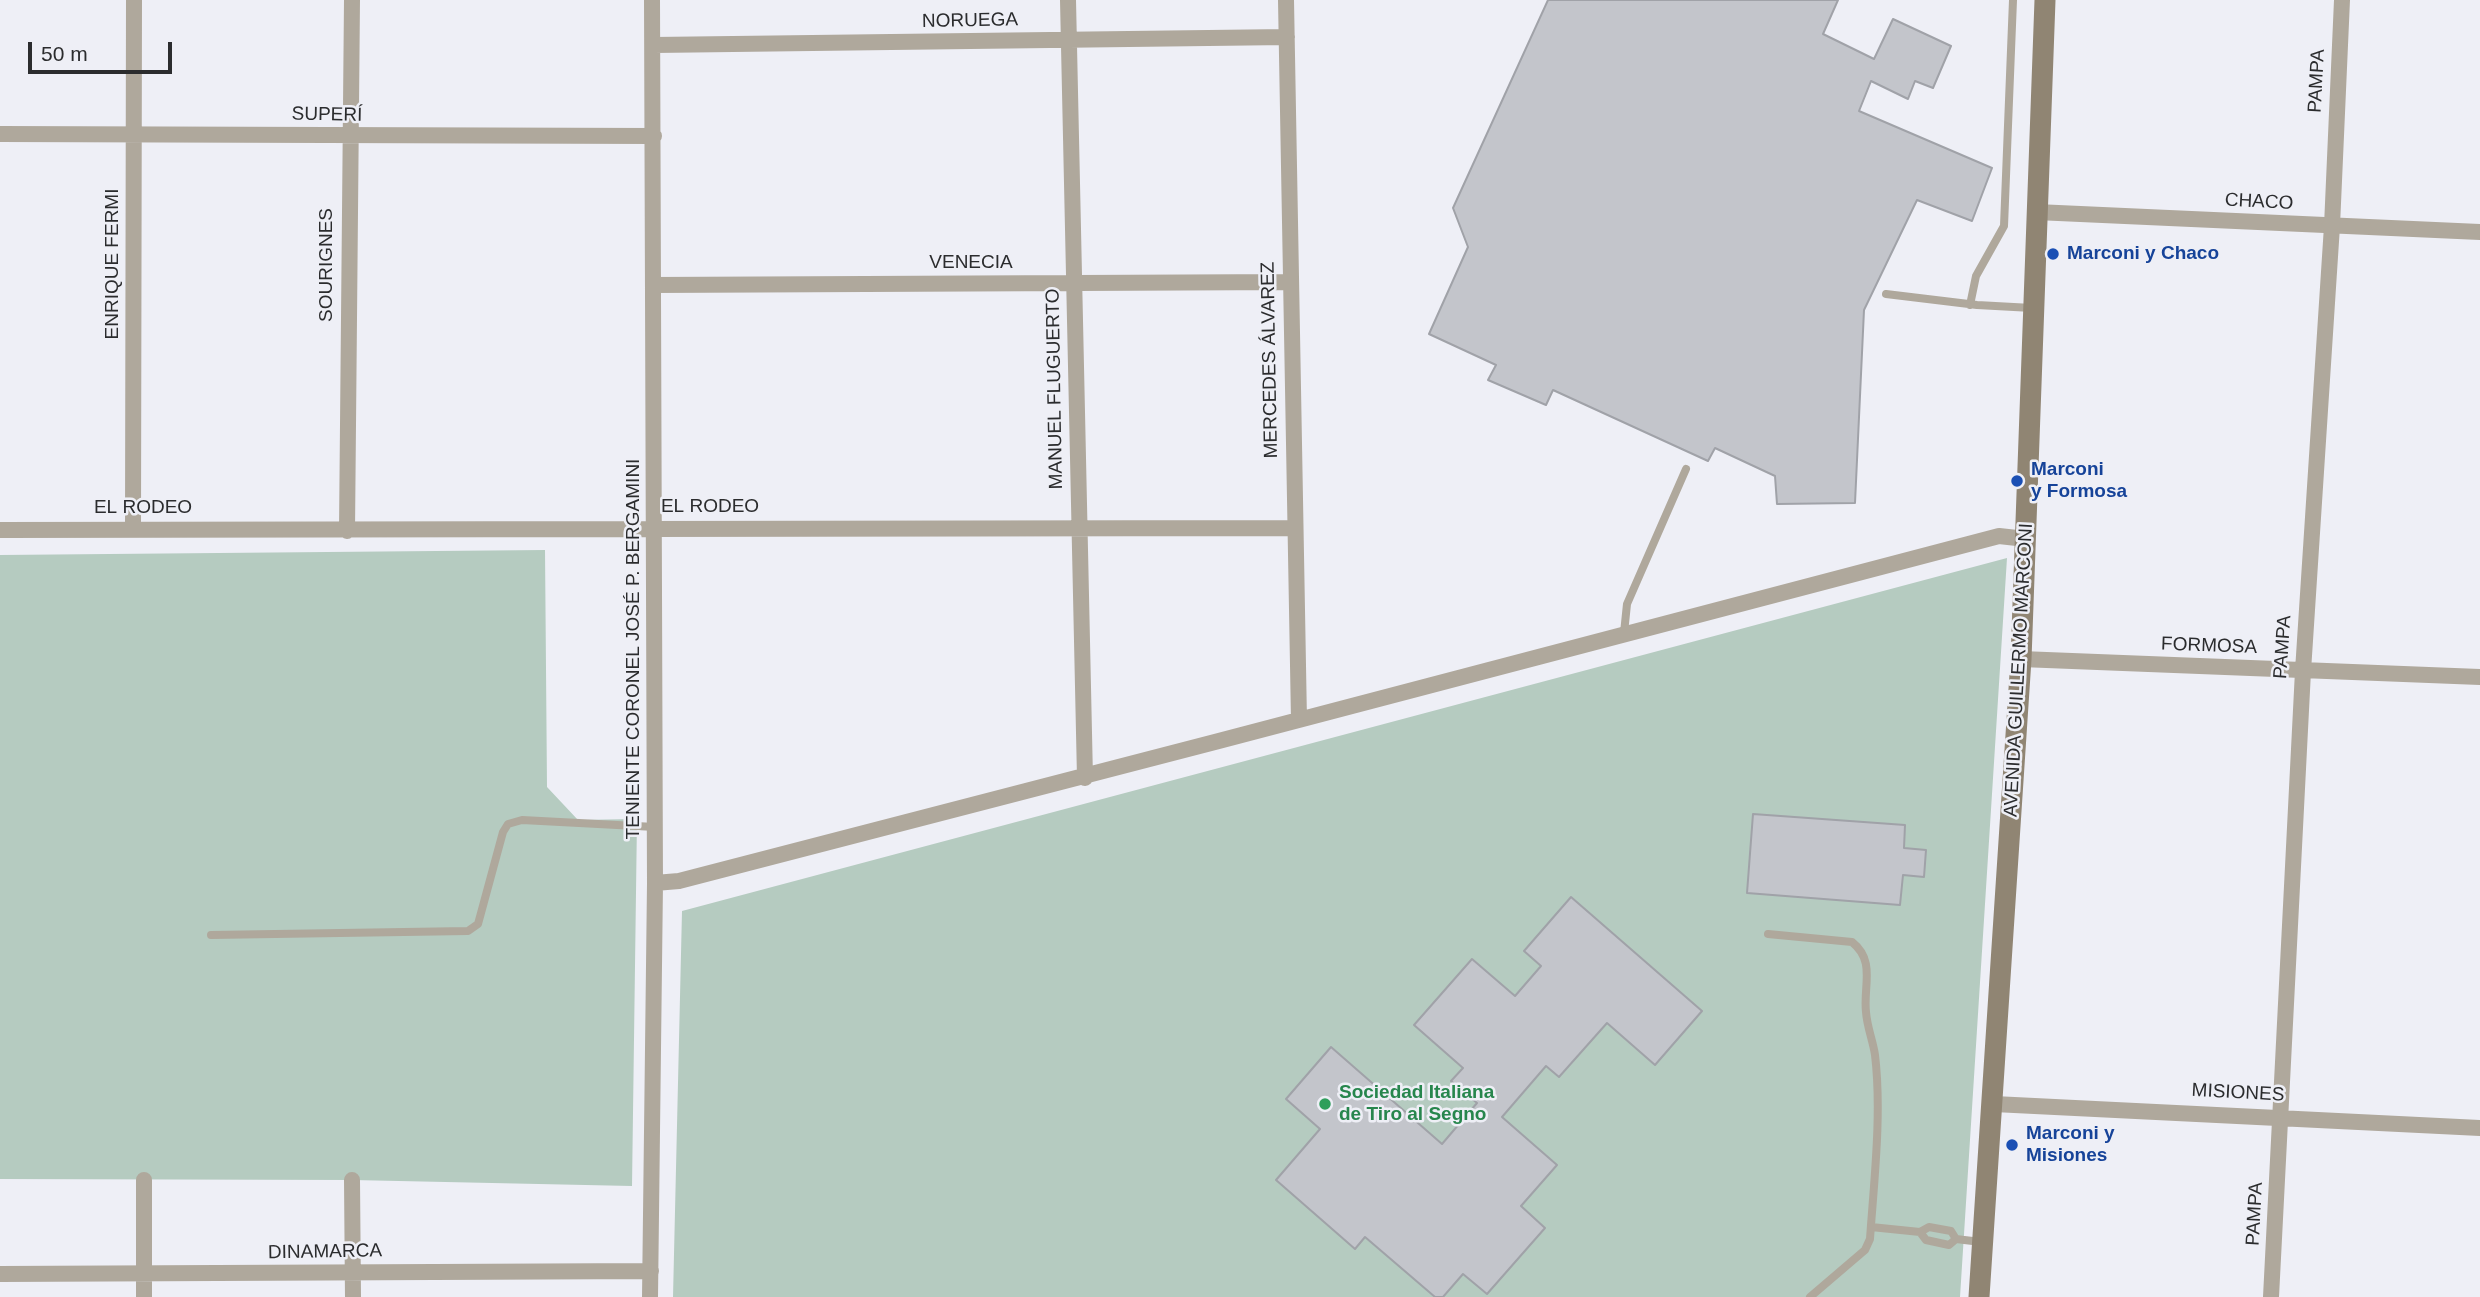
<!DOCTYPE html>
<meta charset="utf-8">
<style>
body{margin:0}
#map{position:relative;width:2480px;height:1297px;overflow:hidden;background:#eeeff6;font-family:Arial,sans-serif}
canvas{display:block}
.scale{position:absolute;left:28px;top:42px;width:144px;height:32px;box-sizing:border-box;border:4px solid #2b2c2e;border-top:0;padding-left:9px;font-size:21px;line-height:24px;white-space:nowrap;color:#2b2c2e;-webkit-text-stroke:5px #eeeff6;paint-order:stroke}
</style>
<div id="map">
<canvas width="2480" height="1297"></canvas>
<div class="scale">50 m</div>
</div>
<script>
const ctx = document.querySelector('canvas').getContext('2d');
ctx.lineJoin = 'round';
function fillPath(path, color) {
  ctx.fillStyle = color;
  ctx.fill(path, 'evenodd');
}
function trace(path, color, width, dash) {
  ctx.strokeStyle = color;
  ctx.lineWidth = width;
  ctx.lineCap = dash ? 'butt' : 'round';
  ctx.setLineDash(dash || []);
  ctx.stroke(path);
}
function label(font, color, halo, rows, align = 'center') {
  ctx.font = font + ' Arial,sans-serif';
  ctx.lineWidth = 5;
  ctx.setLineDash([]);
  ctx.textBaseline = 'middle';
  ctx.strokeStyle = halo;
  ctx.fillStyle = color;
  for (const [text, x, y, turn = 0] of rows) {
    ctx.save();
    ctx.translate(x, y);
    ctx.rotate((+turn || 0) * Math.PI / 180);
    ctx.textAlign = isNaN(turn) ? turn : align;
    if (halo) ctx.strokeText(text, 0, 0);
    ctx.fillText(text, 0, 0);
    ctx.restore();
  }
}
fillPath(new Path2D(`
 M 545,550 L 547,787 L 578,820 L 637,819 L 632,1186 L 352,1180 L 0,1179 L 0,555 Z
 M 2007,558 L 1960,1297 L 673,1297 L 682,911 Z`), '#b5cbc0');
const building = new Path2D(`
 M 1548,0 L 1838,0 L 1823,34 L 1874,59 L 1893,19 L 1951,46 L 1933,88 L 1915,81 L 1908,99 L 1871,81 L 1859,111 L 1992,168 L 1972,221 L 1917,200 L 1864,310 L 1855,503 L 1777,504 L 1775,476 L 1715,448 L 1708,461 L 1553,390 L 1546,405 L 1488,380 L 1496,365 L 1429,334 L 1468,247 L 1453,208 Z
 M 1753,814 L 1905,825 L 1904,848 L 1926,850 L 1924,877 L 1903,875 L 1900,905 L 1747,893 Z
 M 1571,897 L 1702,1011 L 1655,1065 L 1607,1023 L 1559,1077 L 1546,1066 L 1502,1117 L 1557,1165 L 1521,1206 L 1545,1228 L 1487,1294 L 1463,1274 L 1443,1297 L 1435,1297 L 1365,1237 L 1355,1249 L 1276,1180 L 1320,1129 L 1286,1099 L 1331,1047 L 1442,1144 L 1477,1103 L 1451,1081 L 1463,1068 L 1414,1025 L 1472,959 L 1515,996 L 1541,966 L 1524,951 Z`);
fillPath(building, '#c3c5cb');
trace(building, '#a0a2a8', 2);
trace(new Path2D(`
 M 1886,294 L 1977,305 L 2032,308
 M 1970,305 L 1976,276 L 2004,226 L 2013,0
 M 1624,633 L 1627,604 L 1686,469
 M 1768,934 L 1852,942 C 1876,961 1863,986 1866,1012 C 1867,1027 1873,1041 1875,1055 C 1882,1113 1874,1181 1870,1239 L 1865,1250 L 1810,1297
 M 211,935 L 468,931 L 478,924 L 503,832 L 508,824 L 522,820 L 655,827
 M 1871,1227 L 1920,1232 L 1929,1227 L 1951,1231 L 1956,1239
 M 1920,1232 L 1926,1240 L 1949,1245 L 1956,1239 L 1981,1242`), '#afa89c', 8);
trace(new Path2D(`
 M 1068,0 L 1085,778
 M 1286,0 L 1299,720
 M 654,45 L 1287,37
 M 0,134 L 654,136
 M 2036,212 L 2480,232
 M 653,285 L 1290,282
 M 133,528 L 134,0
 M 0,530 L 1294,528
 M 347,531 L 352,0
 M 2021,659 L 2480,677
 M 655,883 L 679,881 C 1120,769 1558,650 1999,536 L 2026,539
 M 1994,1104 L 2480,1128
 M 352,1180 L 353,1297
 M 0,1274 L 651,1271
 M 144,1297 L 144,1180
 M 650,1297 L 655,883 L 652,0
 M 2271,1297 L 2303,671 L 2332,226 L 2342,0`), '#afa89c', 16);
trace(new Path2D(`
 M 1979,1297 L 2021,659 L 2045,0`), '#908573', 21);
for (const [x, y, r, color] of [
 [2053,254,7,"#1a4fb4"],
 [2017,481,7,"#1a4fb4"],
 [1325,1104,7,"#2e9e5b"],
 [2012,1145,7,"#1a4fb4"]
]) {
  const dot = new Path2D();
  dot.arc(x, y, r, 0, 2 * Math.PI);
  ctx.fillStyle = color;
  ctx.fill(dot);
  trace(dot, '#eeeff6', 2.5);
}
label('19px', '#2b2c2e', '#eeeff6', [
 ["NORUEGA",970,21,-1],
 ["PAMPA",2317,81,-87],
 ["SUPERÍ",327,115,1],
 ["CHACO",2259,202,3],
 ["VENECIA",971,263],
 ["ENRIQUE FERMI",113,264,-90],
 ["SOURIGNES",327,265,-90],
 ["MERCEDES ÁLVAREZ",1270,360,-91],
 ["MANUEL FLUGUERTO",1055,389,-91],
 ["EL RODEO",710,507],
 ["EL RODEO",143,508],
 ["FORMOSA",2209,646,2],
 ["PAMPA",2283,647,-86],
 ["TENIENTE CORONEL JOSÉ P. BERGAMINI",634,649,-90],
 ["AVENIDA GUILLERMO MARCONI",2019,670,-87],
 ["MISIONES",2238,1093,3],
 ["PAMPA",2255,1214,-87],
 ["DINAMARCA",325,1252,-1]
]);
label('bold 19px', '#164399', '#eeeff6', [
 ["Marconi y Chaco",2067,254],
 ["Marconi",2031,470],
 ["y Formosa",2031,492],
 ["Marconi y",2026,1134],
 ["Misiones",2026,1156]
], 'left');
label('bold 19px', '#27864d', '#eeeff6', [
 ["Sociedad Italiana",1339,1093],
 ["de Tiro al Segno",1339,1115]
], 'left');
</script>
